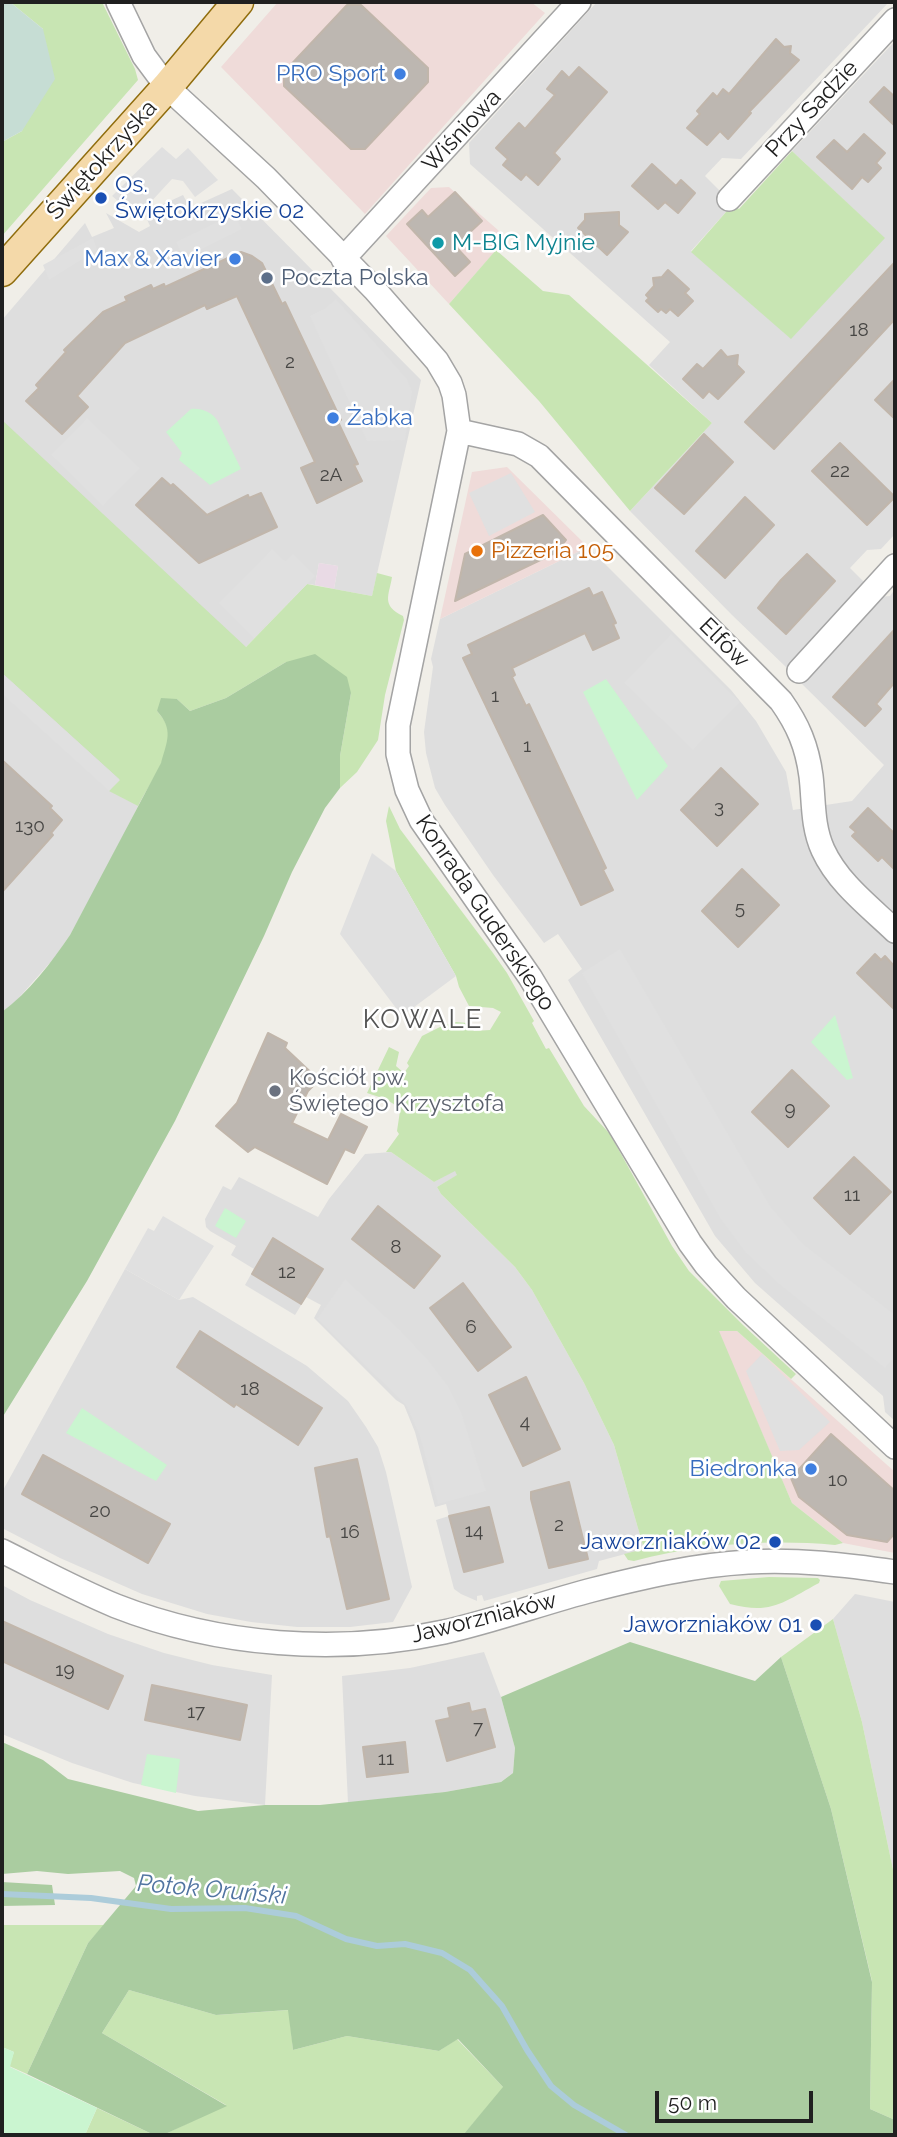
<!DOCTYPE html>
<meta charset="utf-8">
<style>
body{margin:0}
#map{position:relative;width:897px;height:2137px;overflow:hidden;background:#f0eee8;font-family:Raleway,sans-serif}
canvas{display:block}
.frame{position:absolute;inset:0;border:4px solid #202020;pointer-events:none}
.scale{position:absolute;left:655px;top:2091px;width:158px;height:32px;box-sizing:border-box;border:4px solid #202020;border-top:0;padding-left:9px;font-size:21px;line-height:24px;white-space:nowrap;color:#202020;-webkit-text-stroke:5px #fff;paint-order:stroke}
</style>
<div id="map">
<canvas width="897" height="2137"></canvas>
<div class="frame"></div>
<div class="scale">50 m</div>
</div>
<script>
const ctx = document.querySelector('canvas').getContext('2d');
ctx.lineJoin = 'round';
function fillPath(path, color) {
  ctx.fillStyle = color;
  ctx.fill(path, 'evenodd');
}
function trace(path, color, width, dash) {
  ctx.strokeStyle = color;
  ctx.lineWidth = width;
  ctx.lineCap = dash ? 'butt' : 'round';
  ctx.setLineDash(dash || []);
  ctx.stroke(path);
}
function label(font, color, halo, rows, align = 'center') {
  ctx.font = font + ' Raleway,sans-serif';
  ctx.lineWidth = 5;
  ctx.setLineDash([]);
  ctx.textBaseline = 'middle';
  ctx.strokeStyle = halo;
  ctx.fillStyle = color;
  for (const [text, x, y, turn = 0] of rows) {
    ctx.save();
    ctx.translate(x, y);
    ctx.rotate((+turn || 0) * Math.PI / 180);
    ctx.textAlign = isNaN(turn) ? turn : align;
    if (halo) ctx.strokeText(text, 0, 0);
    ctx.fillText(text, 0, 0);
    ctx.restore();
  }
}
fillPath(new Path2D(`
 M 597,2 L 889,2 L 741,159 L 722,158 L 705,176 L 733,204 L 691,251 L 791,338 L 884,238 L 792,151 L 895,41 L 895,534 L 881,549 L 867,550 L 850,568 L 866,584 L 788,669 L 732,615 L 630,511 L 712,423 L 649,365 L 670,342 L 470,164 L 469,143 Z
 M 232,189 L 421,380 L 372,596 L 334,589 L 338,566 L 319,563 L 315,585 L 307,584 L 241,652 L 2,448 L 2,320 L 85,223 L 92,237 L 114,228 L 106,213 L 139,232 L 150,226 L 144,213 L 183,195 L 190,208 Z
 M 588,547 L 731,690 L 756,721 L 786,772 L 793,810 L 852,801 L 884,765 L 801,683 L 878,597 L 890,596 L 895,589 L 895,1421 L 885,1412 L 883,1396 L 755,1283 L 715,1236 L 568,980 L 582,969 L 558,934 L 544,943 L 493,875 L 445,805 L 435,788 L 426,753 L 424,732 L 433,667 L 431,659 L 440,619 Z
 M 2,664 L 149,785 L 99,882 L 70,935 L 55,957 L 16,1001 L 2,1012 Z
 M 391,1152 L 434,1182 L 455,1170 L 458,1175 L 437,1187 L 441,1194 L 515,1267 L 532,1290 L 584,1383 L 614,1445 L 644,1549 L 599,1561 L 597,1569 L 484,1601 L 482,1595 L 477,1596 L 477,1601 L 461,1594 L 454,1589 L 436,1520 L 449,1516 L 446,1504 L 435,1507 L 415,1432 L 404,1405 L 396,1400 L 314,1318 L 321,1305 L 306,1297 L 295,1315 L 245,1285 L 254,1269 L 231,1255 L 236,1246 L 210,1231 L 206,1227 L 205,1219 L 223,1186 L 231,1190 L 239,1177 L 318,1217 L 329,1199 L 365,1154 Z
 M 125,1269 L 179,1300 L 193,1297 L 307,1366 L 348,1401 L 366,1427 L 378,1447 L 386,1472 L 412,1587 L 393,1622 L 350,1627 L 297,1627 L 251,1622 L 207,1614 L 142,1594 L 60,1558 L 2,1528 L 2,1492 Z
 M 2,1585 L 30,1600 L 108,1634 L 164,1653 L 212,1665 L 272,1675 L 265,1805 L 195,1796 L 133,1783 L 72,1763 L 2,1734 Z
 M 855,1594 L 895,1602 L 895,1879 L 862,1722 L 833,1619 Z
 M 484,1652 L 501,1697 L 515,1748 L 513,1773 L 501,1782 L 445,1792 L 348,1803 L 342,1676 L 410,1668 Z`), '#dedede');
fillPath(new Path2D(`
 M 278,2 L 531,2 L 545,13 L 365,214 L 221,67 Z
 M 449,187 L 507,238 L 449,304 L 386,236 L 431,188 Z
 M 507,467 L 588,547 L 440,619 L 472,472 Z
 M 718,1331 L 737,1331 L 895,1472 L 895,1553 L 843,1543 L 792,1503 Z`), '#efdbd9');
fillPath(new Path2D(`
 M 319,563 L 338,566 L 334,589 L 315,585 Z`), '#e9dae5');
fillPath(new Path2D(`
 M 10,2 L 102,2 L 135,69 L 138,80 L 2,236 L 2,142 L 22,131 L 43,29 Z
 M 792,151 L 885,238 L 791,339 L 691,252 L 733,204 L 739,209 Z
 M 496,250 L 543,291 L 569,295 L 712,423 L 630,511 L 539,401 L 449,304 Z
 M 2,420 L 246,647 L 307,584 L 372,596 L 377,573 L 392,577 C 389,596 381,605 403,616 L 404,620 L 385,695 L 378,740 L 357,772 L 340,788 L 340,756 L 351,693 L 286,662 L 226,698 L 190,711 L 177,699 L 157,711 C 163,718 169,726 169,735 C 168,760 149,784 138,806 L 109,791 L 119,779 L 2,673 Z
 M 389,806 L 400,829 L 493,953 L 507,973 L 534,1021 L 532,1023 L 546,1049 L 549,1048 L 584,1106 L 610,1134 L 672,1246 L 689,1271 L 743,1325 L 796,1374 L 791,1379 L 737,1331 L 719,1331 L 792,1503 L 843,1543 L 835,1545 C 768,1539 699,1544 634,1561 L 628,1560 L 624,1554 L 644,1549 L 614,1445 L 584,1383 L 532,1290 L 515,1267 L 441,1194 L 437,1187 L 457,1175 L 455,1171 L 434,1182 L 391,1152 L 386,1152 L 399,1134 L 397,1131 L 400,1111 C 393,1100 379,1097 367,1093 L 389,1047 L 399,1052 L 396,1066 L 404,1073 L 409,1066 L 407,1063 L 422,1036 L 442,1026 L 456,1022 L 467,1023 L 474,1031 L 490,1030 L 501,1012 L 493,1008 L 469,1006 L 459,987 L 456,976 L 396,871 L 386,821 Z
 M 769,1577 L 818,1578 L 820,1580 L 819,1583 C 783,1602 772,1615 730,1604 L 719,1586 L 721,1581 Z
 M 833,1619 L 862,1722 L 895,1879 L 895,2120 L 870,2109 L 872,1981 L 831,1809 L 781,1657 Z
 M 2,1925 L 104,1925 L 88,1943 L 27,2074 L 9,2066 L 14,2052 L 2,2047 Z
 M 129,1990 L 216,2015 L 289,2010 L 293,2050 L 347,2036 L 439,2051 L 457,2039 L 504,2088 L 463,2135 L 163,2135 L 226,2105 L 102,2033 Z
 M 97,2108 L 154,2135 L 85,2135 Z`), '#c8e5b3');
fillPath(new Path2D(`
 M 315,654 L 347,677 L 351,693 L 340,756 L 340,788 L 325,808 L 292,872 L 264,936 L 175,1121 L 87,1281 L 2,1418 L 2,1012 C 29,992 51,963 70,935 L 161,763 C 167,741 174,730 157,711 L 161,698 L 177,699 L 190,711 L 226,698 L 286,662 Z
 M 630,1642 L 755,1681 L 781,1657 L 831,1809 L 872,1982 L 870,2109 L 895,2120 L 895,2135 L 463,2135 L 503,2087 L 458,2039 L 439,2051 L 347,2036 L 293,2050 L 288,2010 L 216,2015 L 129,1990 L 102,2033 L 227,2106 L 163,2135 L 154,2135 L 27,2074 L 88,1943 L 136,1886 L 134,1878 L 120,1871 L 68,1874 L 37,1871 L 2,1874 L 2,1742 L 43,1760 L 68,1779 L 198,1811 L 265,1805 L 320,1805 L 445,1792 L 501,1782 L 513,1773 L 515,1748 L 501,1697 Z
 M 2,1882 L 52,1885 L 55,1905 L 2,1906 Z`), '#aacca0');
fillPath(new Path2D(`
 M 2,2 L 10,2 L 43,29 L 55,79 L 22,131 L 2,142 Z`), '#c6ddd4');
fillPath(new Path2D(`
 M 191,409 C 202,408 211,412 217,420 L 241,469 L 210,485 L 179,460 L 182,453 L 166,432 Z
 M 606,679 L 668,766 L 637,800 L 583,692 Z
 M 835,1015 L 853,1078 L 847,1080 L 811,1042 Z
 M 225,1208 L 246,1221 L 236,1238 L 215,1226 Z
 M 82,1408 L 167,1465 L 156,1481 L 66,1433 Z
 M 147,1754 L 180,1759 L 176,1793 L 141,1785 Z
 M 2,2047 L 14,2052 L 10,2067 L 97,2108 L 85,2135 L 2,2135 Z`), '#caf5d0');
fillPath(new Path2D(`
 M 162,147 L 176,159 L 188,148 L 218,180 L 195,197 L 183,181 L 172,179 L 137,217 L 112,196 Z
 M 234,214 L 242,229 L 183,258 L 176,242 Z
 M 93,238 L 97,250 L 49,280 L 43,265 Z
 M 336,299 L 407,379 L 412,392 L 405,440 L 367,441 L 310,316 L 324,309 Z
 M 87,418 L 140,468 L 103,506 L 51,455 Z
 M 511,473 L 535,512 L 489,536 L 469,493 Z
 M 272,549 L 285,561 L 293,554 L 315,576 L 254,638 L 219,603 Z
 M 671,634 L 740,702 L 693,750 L 624,683 Z
 M 2,673 L 120,780 L 109,791 L 2,694 Z
 M 372,853 L 396,871 L 456,976 L 402,1016 L 340,934 Z
 M 620,949 L 770,1206 L 803,1244 L 895,1315 L 895,1357 L 885,1368 L 779,1284 L 746,1253 L 720,1218 L 582,973 Z
 M 163,1216 L 214,1246 L 179,1300 L 125,1269 L 148,1228 L 154,1231 Z
 M 345,1279 L 400,1330 L 428,1360 L 448,1386 L 461,1412 L 486,1491 L 438,1504 L 420,1436 L 406,1405 L 317,1319 Z
 M 762,1354 L 830,1422 L 799,1450 L 780,1451 L 746,1371 Z`), '#e0e0e0');
trace(new Path2D(`
 M 2,1894 L 91,1898 L 171,1909 L 245,1908 L 296,1916 L 346,1939 L 377,1946 L 405,1944 L 442,1953 L 470,1970 L 502,2006 L 527,2050 L 551,2086 L 574,2105 L 626,2135`), '#acccda', 6);
const building = new Path2D(`
 M 347,5 L 361,5 L 428,68 L 428,82 L 365,149 L 351,149 L 284,86 L 284,72 Z
 M 776,39 L 784,47 L 791,46 L 790,53 L 799,60 L 749,112 L 751,113 L 728,139 L 720,131 L 707,145 L 687,128 L 700,114 L 697,111 L 713,93 L 717,97 L 723,89 L 729,94 Z
 M 579,67 L 607,92 L 554,153 L 560,159 L 538,185 L 526,174 L 521,180 L 503,165 L 508,159 L 496,148 L 519,123 L 525,129 L 555,95 L 547,89 L 562,71 L 569,78 Z
 M 884,87 L 895,97 L 895,126 L 870,102 Z
 M 864,134 L 885,153 L 876,163 L 881,168 L 868,182 L 862,177 L 852,189 L 817,157 L 834,140 L 847,152 Z
 M 652,164 L 676,186 L 681,180 L 695,193 L 678,213 L 665,202 L 658,209 L 632,186 Z
 M 455,192 L 482,221 L 455,246 L 470,262 L 455,276 L 407,224 L 422,210 L 428,217 Z
 M 619,212 L 619,225 L 628,232 L 607,255 L 578,228 L 585,220 L 585,214 Z
 M 241,252 L 252,256 L 262,263 L 282,304 L 285,302 L 341,420 L 338,422 L 358,464 L 354,465 L 362,481 L 317,503 L 301,468 L 315,462 L 237,296 L 207,309 L 205,305 L 125,343 L 77,396 L 88,407 L 62,434 L 26,401 L 39,388 L 36,385 L 66,352 L 64,350 L 103,312 L 127,301 L 125,297 L 151,285 L 153,289 L 164,284 L 165,287 Z
 M 895,262 L 895,319 L 774,449 L 745,422 Z
 M 668,270 L 689,289 L 685,293 L 693,301 L 678,316 L 670,309 L 666,313 L 661,309 L 658,312 L 646,301 L 649,298 L 646,295 L 654,286 L 653,278 L 662,277 Z
 M 721,350 L 727,357 L 738,355 L 737,365 L 744,372 L 718,399 L 709,391 L 703,398 L 683,379 L 697,364 L 703,369 Z
 M 895,379 L 895,419 L 875,400 Z
 M 704,434 L 733,462 L 684,514 L 655,488 Z
 M 840,443 L 895,497 L 867,525 L 812,471 Z
 M 162,478 L 171,486 L 173,484 L 207,515 L 248,495 L 249,498 L 261,493 L 277,527 L 199,563 L 136,505 Z
 M 745,497 L 774,525 L 725,578 L 696,551 Z
 M 543,515 L 566,540 L 557,552 L 455,601 L 465,554 Z
 M 807,554 L 835,581 L 786,634 L 758,608 L 781,580 Z
 M 589,588 L 593,596 L 602,592 L 616,623 L 613,624 L 619,638 L 593,650 L 585,633 L 512,668 L 515,675 L 512,677 L 526,706 L 529,704 L 606,868 L 603,870 L 613,890 L 581,905 L 463,658 L 472,654 L 468,645 Z
 M 895,629 L 895,682 L 876,704 L 881,709 L 865,726 L 833,697 Z
 M 2,760 L 52,806 L 50,808 L 62,820 L 51,833 L 53,835 L 2,892 Z
 M 721,768 L 758,804 L 717,846 L 681,810 Z
 M 868,808 L 895,834 L 895,870 L 882,857 L 878,861 L 852,836 L 856,832 L 850,827 Z
 M 742,869 L 779,905 L 738,947 L 702,911 Z
 M 875,954 L 881,960 L 885,956 L 895,967 L 895,1010 L 857,973 Z
 M 268,1033 L 287,1043 L 285,1048 L 319,1080 L 308,1091 L 292,1123 L 328,1140 L 341,1114 L 367,1127 L 354,1153 L 345,1149 L 327,1184 L 255,1147 L 248,1152 L 216,1126 L 237,1103 Z
 M 792,1070 L 829,1106 L 788,1147 L 752,1112 Z
 M 854,1157 L 891,1192 L 850,1234 L 814,1198 Z
 M 378,1206 L 440,1256 L 414,1288 L 352,1239 Z
 M 273,1238 L 323,1269 L 301,1304 L 252,1274 Z
 M 463,1283 L 511,1347 L 478,1371 L 430,1308 Z
 M 200,1331 L 322,1408 L 298,1445 L 236,1404 L 234,1407 L 177,1367 Z
 M 526,1377 L 560,1449 L 523,1466 L 489,1395 Z
 M 831,1434 L 895,1491 L 895,1533 L 887,1542 L 847,1535 L 799,1497 L 791,1478 Z
 M 43,1455 L 170,1524 L 148,1563 L 22,1494 Z
 M 357,1459 L 389,1599 L 347,1609 L 330,1536 L 327,1537 L 315,1468 Z
 M 569,1482 L 588,1559 L 549,1568 L 531,1499 L 531,1492 Z
 M 489,1507 L 503,1562 L 464,1572 L 449,1516 Z
 M 2,1621 L 123,1676 L 108,1709 L 2,1661 Z
 M 152,1685 L 247,1705 L 240,1740 L 145,1720 Z
 M 469,1703 L 471,1712 L 485,1709 L 495,1747 L 447,1761 L 436,1721 L 450,1718 L 448,1708 Z
 M 405,1742 L 408,1772 L 367,1777 L 363,1747 Z`);
fillPath(building, '#bdb7b1');
trace(building, '#c1b6ab', 2);
const minor = new Path2D(`
 M 118,2 L 144,56 L 167,87 L 266,178 L 375,290 L 437,361 L 450,383 L 454,395 L 459,431 L 398,725 L 398,754 L 407,790 L 421,820 L 530,977 L 690,1243 L 706,1265 L 736,1298 L 895,1447
 M 729,199 L 895,20
 M 343,259 L 579,2
 M 459,431 L 518,444 L 539,456 L 781,701 C 798,725 807,746 811,776 C 814,801 812,826 823,850 C 838,883 870,907 895,931
 M 799,671 L 895,566
 M 2,1551 C 40,1570 77,1590 116,1606 C 218,1646 338,1655 444,1632 C 494,1621 542,1603 592,1590 C 643,1577 695,1565 748,1562 C 797,1559 847,1565 895,1572`);
const major = new Path2D(`
 M 2,271 L 167,87 L 238,2`);
trace(minor, '#a4a4a4', 26);
trace(major, '#906d0d', 33);
trace(minor, '#fff', 23);
trace(major, '#f4d9a9', 30);
for (const [x, y, r, color] of [
 [400,74,7,"#3f7fe0"],
 [101,198,7,"#1a4fb4"],
 [438,243,7,"#0f9aa8"],
 [235,259,7,"#3f7fe0"],
 [267,278,7,"#5c6f8a"],
 [333,418,7,"#3f7fe0"],
 [477,551,7,"#e8710a"],
 [275,1091,7,"#6b7280"],
 [811,1469,7,"#3f7fe0"],
 [775,1542,7,"#1a4fb4"],
 [816,1625,7,"#1a4fb4"]
]) {
  const dot = new Path2D();
  dot.arc(x, y, r, 0, 2 * Math.PI);
  ctx.fillStyle = color;
  ctx.fill(dot);
  trace(dot, '#fff', 2.5);
}
label('19px', '#474644', null, [
 ["18",859,330],
 ["2",290,362],
 ["22",840,471],
 ["2A",331,475],
 ["1",495,696],
 ["1",527,746],
 ["3",719,807],
 ["130",30,826],
 ["5",740,908],
 ["9",790,1109],
 ["11",852,1195],
 ["8",396,1247],
 ["12",287,1272],
 ["6",471,1327],
 ["18",250,1389],
 ["4",525,1422],
 ["10",838,1480],
 ["20",100,1511],
 ["2",559,1525],
 ["14",474,1531],
 ["16",350,1532],
 ["19",65,1670],
 ["17",196,1712],
 ["7",478,1728],
 ["11",386,1759]
]);
label('23px', '#366cbe', '#fff', [
 ["PRO Sport",386,74],
 ["Max & Xavier",221,259],
 ["Żabka",347,418,"left"],
 ["Biedronka",797,1469]
], 'right');
label('23px', '#202020', '#fff', [
 ["Przy Sadzie",812,109,-47],
 ["Wiśniowa",462,131,-47],
 ["Świętokrzyska",102,160,-48],
 ["Elfów",724,643,45],
 ["Konrada Guderskiego",485,913,56],
 ["Jaworzniaków",484,1618,-14]
]);
label('23px', '#164399', '#fff', [
 ["Os.",115,185,"left"],
 ["Świętokrzyskie 02",115,211,"left"],
 ["Jaworzniaków 02",761,1542],
 ["Jaworzniaków 01",802,1625]
], 'right');
label('23px', '#0d838f', '#fff', [
 ["M-BIG Myjnie",452,243]
], 'left');
label('23px', '#4e5e75', '#fff', [
 ["Poczta Polska",281,278]
], 'left');
label('23px', '#c56008', '#fff', [
 ["Pizzeria 105",491,551]
], 'left');
label('23px', '#5b616d', '#fff', [
 ["Kościół pw.",289,1078],
 ["Świętego Krzysztofa",289,1104]
], 'left');
label('italic 24px', '#5174a1', '#fff', [
 ["Potok Oruński",212,1890,5]
]);
ctx.letterSpacing = '2px';
label('26px', '#535353', '#fff', [
 ["KOWALE",423,1020]
]);
ctx.letterSpacing = '0px';
</script>
